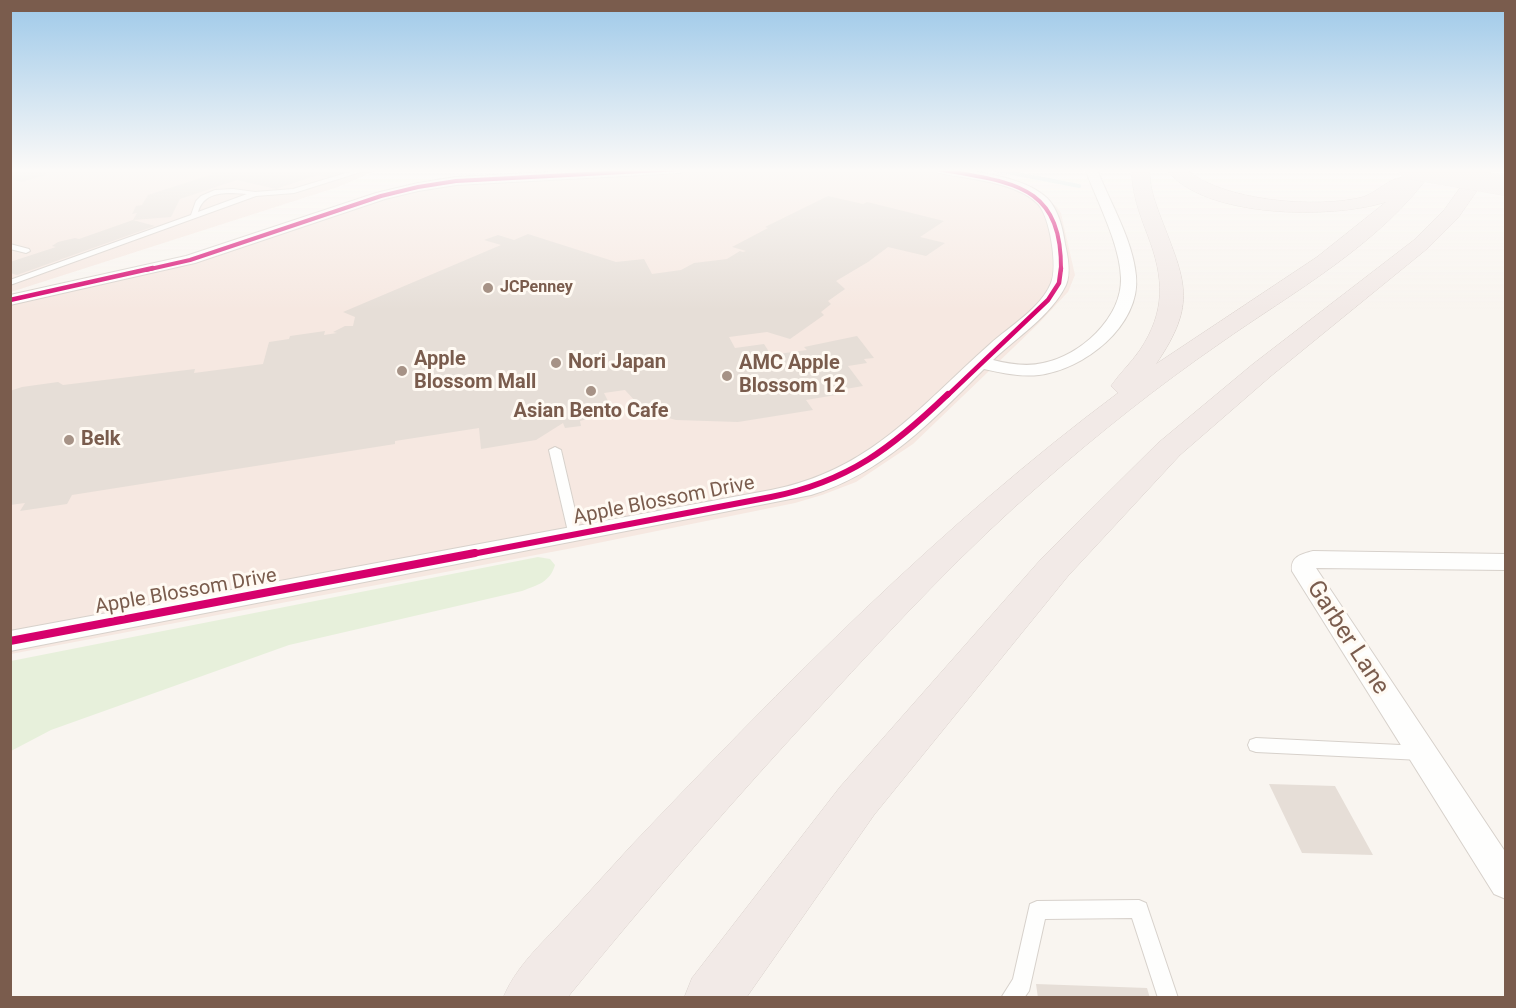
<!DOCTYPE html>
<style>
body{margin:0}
#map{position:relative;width:1516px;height:1008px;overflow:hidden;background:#f9f5f0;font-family:Roboto,sans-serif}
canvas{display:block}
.frame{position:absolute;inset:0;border:12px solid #7a5c4d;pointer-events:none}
</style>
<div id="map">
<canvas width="1516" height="1008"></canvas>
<div class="frame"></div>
</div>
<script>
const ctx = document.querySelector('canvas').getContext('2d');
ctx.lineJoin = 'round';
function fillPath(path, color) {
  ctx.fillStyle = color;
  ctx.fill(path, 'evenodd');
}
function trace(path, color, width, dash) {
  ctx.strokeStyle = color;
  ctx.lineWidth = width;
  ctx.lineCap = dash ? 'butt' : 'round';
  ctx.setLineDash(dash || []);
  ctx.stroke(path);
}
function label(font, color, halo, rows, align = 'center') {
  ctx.font = font + ' Roboto,sans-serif';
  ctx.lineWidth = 6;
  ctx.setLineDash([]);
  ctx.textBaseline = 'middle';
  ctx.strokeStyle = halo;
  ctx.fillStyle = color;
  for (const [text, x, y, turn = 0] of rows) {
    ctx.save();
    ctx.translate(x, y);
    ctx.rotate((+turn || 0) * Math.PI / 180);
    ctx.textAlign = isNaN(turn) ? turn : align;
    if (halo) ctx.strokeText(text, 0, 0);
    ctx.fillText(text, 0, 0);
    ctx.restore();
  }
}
fillPath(new Path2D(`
 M 11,169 L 380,169 L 338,187 L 11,292 Z
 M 607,169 L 954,169 L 995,178 L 1040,193 L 1057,207 L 1061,213 L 1075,275 L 1068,292 L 1038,324 L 913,444 L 856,482 L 822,495 L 795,503 L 578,547 L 11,654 L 11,296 L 168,262 L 401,188 Z`), '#f6e8e1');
fillPath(new Path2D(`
 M 538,557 L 550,559 L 555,565 C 550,582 538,585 522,591 L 289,645 L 51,730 L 11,751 L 11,661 Z`), '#e7f0db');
trace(new Path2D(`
 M 992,169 L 1079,186`), '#d0e8ea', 4);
fillPath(new Path2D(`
 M 28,169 L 48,174 L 22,182 L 10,179 L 10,173 Z
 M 220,169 L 354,170 L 331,178 L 317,175 L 276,189 L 237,180 L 180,199 L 171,217 L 133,220 L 137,213 L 132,214 L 136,206 L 142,205 L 148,195 L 213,174 L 209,173 Z
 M 828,196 L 863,204 L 867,202 L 944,221 L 920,237 L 945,243 L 926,256 L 888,247 L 868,262 L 836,281 L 845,289 L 828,301 L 831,304 L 821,312 L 824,315 L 790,339 L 767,332 L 729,337 L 735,348 L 764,344 L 771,355 L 807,350 L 804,347 L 857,336 L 874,358 L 864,359 L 867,363 L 848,366 L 863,386 L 840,390 L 842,394 L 806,400 L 813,410 L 738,422 L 676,420 L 654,414 L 638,404 L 625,390 L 604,393 L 608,401 L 607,407 L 594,417 L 580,421 L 581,426 L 565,428 L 563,423 L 536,440 L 481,449 L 479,428 L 395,441 L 395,444 L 72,495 L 67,504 L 20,511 L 25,503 L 10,505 L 10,391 L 22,387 L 58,382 L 63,385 L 195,369 L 194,373 L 263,364 L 269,342 L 289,339 L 290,336 L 325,331 L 324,335 L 337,333 L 333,332 L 345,326 L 353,326 L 355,317 L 343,312 L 501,245 L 484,240 L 498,235 L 514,240 L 528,234 L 616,262 L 644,259 L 652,274 L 681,270 L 694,263 L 727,259 L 740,251 L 743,252 L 746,251 L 732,247 L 768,228 L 765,227 Z
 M 133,220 L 155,226 L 17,275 L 10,273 L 10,262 L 56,247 L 52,246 L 58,242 L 75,238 L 79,239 Z
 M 1269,784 L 1335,786 L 1373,855 L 1302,853 Z
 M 1036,984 L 1147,988 L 1150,998 L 1038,998 Z`), '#e6ded7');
const lane = new Path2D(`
 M 359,169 L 370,169 L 294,193 L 256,196 L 10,285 L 10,280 L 191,215 L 196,201 L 201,196 L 215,190 L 233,189 L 255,192 L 293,189 ZM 233,193 L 247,194 L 198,212 C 203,195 217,193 233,193 Z
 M 10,244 L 29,249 L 30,251 L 26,253 L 10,249 Z
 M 555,447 L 561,450 L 581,536 L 575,540 L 569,536 L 549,450 Z
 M 1256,738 L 1421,746 L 1427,748 L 1429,753 L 1427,758 L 1421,760 L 1256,752 L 1250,750 L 1248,745 L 1250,740 Z
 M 1139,900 L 1146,903 L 1148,909 L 1178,998 L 1158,998 L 1132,918 L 1045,919 L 1029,991 L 1024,998 L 1001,998 L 1013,979 L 1030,904 L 1037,901 Z`);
const street = new Path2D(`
 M 606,169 L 686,169 L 680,173 L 456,185 L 418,191 L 385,199 L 195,263 L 10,305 L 10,295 L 186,256 L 376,193 L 418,183 L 456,177 Z
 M 933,169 C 965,169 1023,175 1047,198 C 1058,209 1063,229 1065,244 C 1068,257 1071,273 1066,285 C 1051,316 1017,337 993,360 C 1009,364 1027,367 1043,363 C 1080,356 1122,318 1121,278 C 1120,244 1097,201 1085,169 L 1097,169 C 1110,203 1133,240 1136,276 C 1141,326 1083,370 1039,375 C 1020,377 1002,373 984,369 C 933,420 882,474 811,495 L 10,651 L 10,631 L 771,490 C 870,471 919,407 990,344 C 1010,326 1041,308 1051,283 C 1058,267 1050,217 1038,204 C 1017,182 968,179 939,173 Z
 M 1313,551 L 1506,554 L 1506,570 L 1316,568 L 1506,853 L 1506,899 L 1494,894 L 1292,571 C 1290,557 1301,554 1313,551 Z`);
const highway = new Path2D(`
 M 1132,169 L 1150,169 C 1149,187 1155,202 1161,218 C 1185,281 1198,303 1156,364 L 1317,257 L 1386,202 C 1333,219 1203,219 1166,169 L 1186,169 C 1221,201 1318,209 1363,197 C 1378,192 1393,174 1408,178 L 1415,169 L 1434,169 C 1379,246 1294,291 1219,344 C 1158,386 1099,433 1043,482 C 965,549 895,625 825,701 C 736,797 650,896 567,998 L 503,998 C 515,969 537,948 558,926 C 582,899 607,873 631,846 C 784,685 940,526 1118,393 L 1111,386 C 1120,373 1131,363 1140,350 C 1166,311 1164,278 1148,236 C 1140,215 1131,192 1132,169 Z
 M 1474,169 L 1492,169 L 1458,218 L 1428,248 L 1271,376 L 1180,455 L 1068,576 L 874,815 L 746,998 L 684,998 L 692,978 L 840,787 L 1042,558 L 1158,443 L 1253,364 L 1414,240 L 1444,210 Z`);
trace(lane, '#d7d1cb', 2);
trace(street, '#d7d1cb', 2);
trace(highway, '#dad1cc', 1);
fillPath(lane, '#fefefd');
fillPath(street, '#fefefd');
fillPath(highway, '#f2eae7');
const highwayBridge = new Path2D(`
 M 1408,169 L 1506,186`);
trace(highwayBridge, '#dad1cc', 20, []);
trace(highwayBridge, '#f2eae7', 20);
trace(new Path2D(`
 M 939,169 C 1008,183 1062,181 1061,270
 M 146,270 L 190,260 L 381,196 L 418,187 L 456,181 L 680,169`), '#d6006c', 4);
trace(new Path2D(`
 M 10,300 L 153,268
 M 947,396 L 1048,300 L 1059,283 L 1061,268`), '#d6006c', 4.5);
trace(new Path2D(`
 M 467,555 L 771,497 C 848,482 893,447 948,394`), '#d6006c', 6);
trace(new Path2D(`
 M 10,641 L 475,553`), '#d6006c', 8);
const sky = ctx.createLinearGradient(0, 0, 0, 310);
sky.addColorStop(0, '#9ec9e9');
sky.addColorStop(0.55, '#fcfaf8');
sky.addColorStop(1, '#fcfaf800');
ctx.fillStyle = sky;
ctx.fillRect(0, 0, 1516, 310);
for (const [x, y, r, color] of [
 [488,288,6,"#a69286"],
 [556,363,6,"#a69286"],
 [402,371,6,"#a69286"],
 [727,376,6,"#a69286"],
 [591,391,6,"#a69286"],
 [69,440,6,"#a69286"]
]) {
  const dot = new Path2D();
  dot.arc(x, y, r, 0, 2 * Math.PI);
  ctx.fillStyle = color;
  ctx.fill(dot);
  trace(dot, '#fffaf3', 2);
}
label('bold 16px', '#7a5c4d', '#fffaf3', [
 ["JCPenney",500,288]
], 'left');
label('bold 20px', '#7a5c4d', '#fffaf3', [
 ["Apple",414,360],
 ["Blossom Mall",414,383],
 ["Nori Japan",568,363],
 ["AMC Apple",739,364],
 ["Blossom 12",739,387],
 ["Asian Bento Cafe",591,412,"center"],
 ["Belk",81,440]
], 'left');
label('20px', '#7a5c4d', '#fffaf3', [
 ["Apple Blossom Drive",664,501,-11],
 ["Apple Blossom Drive",186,592,-10]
]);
label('24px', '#7a5c4d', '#fffaf3', [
 ["Garber Lane",1347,638,57]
]);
</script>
